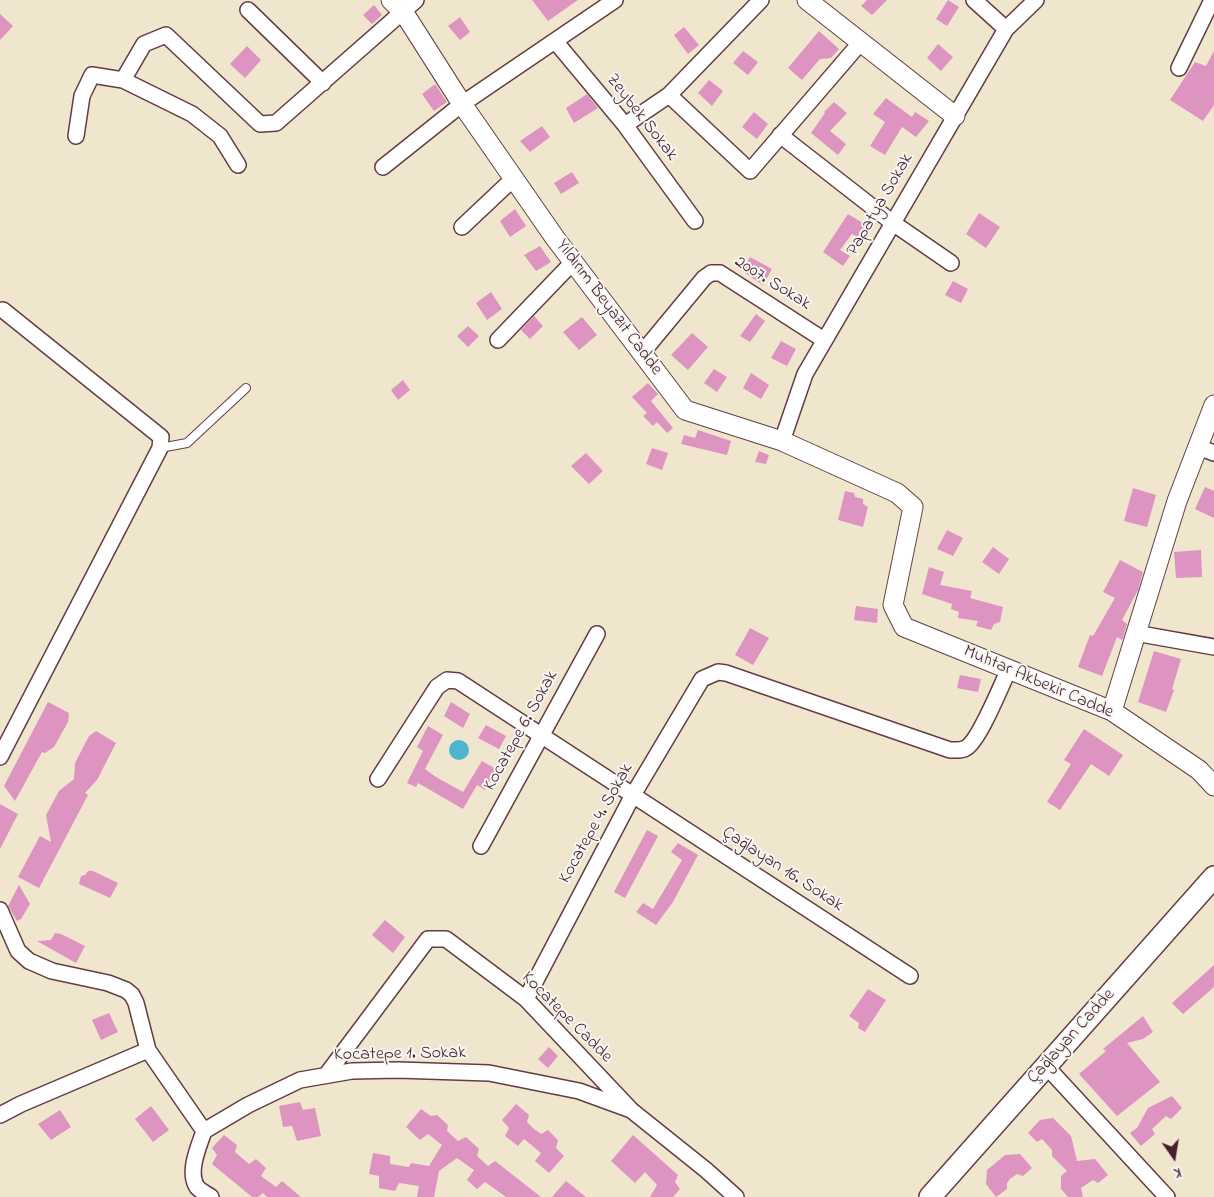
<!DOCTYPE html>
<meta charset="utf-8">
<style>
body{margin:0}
#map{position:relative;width:1214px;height:1197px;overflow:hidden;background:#f0e6ce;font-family:"Indie Flower",sans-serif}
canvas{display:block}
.north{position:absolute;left:1149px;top:1132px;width:50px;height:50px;-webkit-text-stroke:4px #f6f6f2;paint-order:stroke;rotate:167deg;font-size:14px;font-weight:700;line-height:20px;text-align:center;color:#4a1f2b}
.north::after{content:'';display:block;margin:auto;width:18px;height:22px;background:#4a1f2b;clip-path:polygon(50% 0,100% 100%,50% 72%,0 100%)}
</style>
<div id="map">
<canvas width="1214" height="1197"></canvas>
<div class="north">K</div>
</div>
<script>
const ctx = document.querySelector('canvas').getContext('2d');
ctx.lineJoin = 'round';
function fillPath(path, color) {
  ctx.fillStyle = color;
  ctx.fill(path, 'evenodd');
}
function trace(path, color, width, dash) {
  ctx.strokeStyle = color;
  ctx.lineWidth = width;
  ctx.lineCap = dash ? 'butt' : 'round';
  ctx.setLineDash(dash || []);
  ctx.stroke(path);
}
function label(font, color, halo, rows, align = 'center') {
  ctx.font = font + ' "Indie Flower",sans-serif';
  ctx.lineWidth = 4;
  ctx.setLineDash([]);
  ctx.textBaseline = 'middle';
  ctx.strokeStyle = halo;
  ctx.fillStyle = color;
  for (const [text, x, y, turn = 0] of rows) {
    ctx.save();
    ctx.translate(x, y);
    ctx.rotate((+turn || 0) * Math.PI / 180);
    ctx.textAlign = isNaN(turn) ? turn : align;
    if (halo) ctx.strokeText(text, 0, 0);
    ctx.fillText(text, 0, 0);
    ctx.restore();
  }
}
fillPath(new Path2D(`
 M449 750a10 10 0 1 1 20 0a10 10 0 1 1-20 0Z`), '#4eb5cd');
fillPath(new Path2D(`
 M 532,0 L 578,0 L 548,21 Z
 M 867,0 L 887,0 L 872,15 L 861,6 Z
 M 948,0 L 959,7 L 947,26 L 936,19 Z
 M 374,5 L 382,15 L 372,24 L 363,15 Z
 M 0,14 L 13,26 L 0,40 Z
 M 460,17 L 470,32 L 460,40 L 448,26 Z
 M 684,27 L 699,45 L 688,54 L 674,35 Z
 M 819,31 L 839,49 L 831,58 L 820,59 L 802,80 L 788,68 Z
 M 938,44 L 953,57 L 941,71 L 927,58 Z
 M 247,46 L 261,60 L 245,78 L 230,64 Z
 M 743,51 L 758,62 L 748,75 L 733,63 Z
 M 1214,51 L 1214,105 L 1203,121 L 1170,100 L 1195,62 L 1206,66 Z
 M 709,80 L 723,91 L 712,106 L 698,93 Z
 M 435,84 L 447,102 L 434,111 L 422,94 Z
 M 587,94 L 598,108 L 574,123 L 566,108 Z
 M 886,98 L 912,117 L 915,112 L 929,121 L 916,137 L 902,127 L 885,155 L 870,146 L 885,122 L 873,114 Z
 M 834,102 L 847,113 L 830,131 L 846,144 L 838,155 L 811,133 L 825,113 L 824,112 Z
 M 754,112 L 768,124 L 757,139 L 742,127 Z
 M 542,126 L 550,137 L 530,152 L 520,141 Z
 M 572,172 L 579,183 L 561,194 L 554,183 Z
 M 515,209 L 526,226 L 510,237 L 500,221 Z
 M 979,213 L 1000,227 L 986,248 L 966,234 Z
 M 848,214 L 866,225 L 858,237 L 852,234 L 840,250 L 850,256 L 843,266 L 823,252 Z
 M 540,246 L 551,262 L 536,271 L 524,255 Z
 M 750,257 L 772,269 L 763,285 L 742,271 Z
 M 953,281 L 968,289 L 961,303 L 945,295 Z
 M 491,292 L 502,309 L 487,320 L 476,303 Z
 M 756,314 L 765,321 L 750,342 L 740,336 Z
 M 534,316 L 543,326 L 530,339 L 521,330 Z
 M 582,317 L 597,335 L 579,350 L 563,332 Z
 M 468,326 L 479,336 L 468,347 L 457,336 Z
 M 692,333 L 708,347 L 688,370 L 671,355 Z
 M 781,341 L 796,349 L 787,366 L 771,358 Z
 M 714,369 L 727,377 L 717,392 L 704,383 Z
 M 751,373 L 769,385 L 761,399 L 743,388 Z
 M 403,380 L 410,390 L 398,400 L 391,390 Z
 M 648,383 L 658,394 L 651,401 L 673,428 L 667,433 L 657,422 L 653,426 L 643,416 L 647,413 L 632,397 Z
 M 698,430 L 731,441 L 727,455 L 681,444 L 684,435 L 695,438 Z
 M 652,448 L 668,453 L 662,470 L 646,464 Z
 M 759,451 L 769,455 L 766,464 L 755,462 Z
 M 586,453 L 603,471 L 589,484 L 571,466 Z
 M 1205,487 L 1214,491 L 1214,518 L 1195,509 Z
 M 1133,488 L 1156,495 L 1147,527 L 1124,521 Z
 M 845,491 L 854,493 L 855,497 L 863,499 L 863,504 L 868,507 L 863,527 L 838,520 Z
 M 947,530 L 963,538 L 953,556 L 937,549 Z
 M 993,547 L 1009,559 L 999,574 L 982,562 Z
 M 1201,550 L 1202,577 L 1176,578 L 1174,552 Z
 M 1120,560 L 1143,572 L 1138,590 L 1122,620 L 1127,624 L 1123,638 L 1122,640 L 1117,637 L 1102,676 L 1078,667 L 1090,635 L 1093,636 L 1115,598 L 1103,592 Z
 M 929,567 L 944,572 L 940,585 L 972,591 L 970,598 L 1003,607 L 1000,622 L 994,624 L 991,630 L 976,626 L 978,621 L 958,618 L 959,612 L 951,609 L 952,604 L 922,594 Z
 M 856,606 L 878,609 L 877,623 L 854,620 Z
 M 750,628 L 769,638 L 753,665 L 735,655 Z
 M 1154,651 L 1181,659 L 1172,689 L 1174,690 L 1166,712 L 1138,702 Z
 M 960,675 L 981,679 L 978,692 L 957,688 Z
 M 48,702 L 69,713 L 68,722 L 54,747 L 45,753 L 42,752 L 15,801 L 4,786 Z
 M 451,702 L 470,714 L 463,728 L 444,716 Z
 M 486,725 L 506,736 L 499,749 L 478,738 Z
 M 428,726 L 443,735 L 425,769 L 436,777 L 463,792 L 482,761 L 496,769 L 485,790 L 477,785 L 463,809 L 418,783 L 416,787 L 407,783 L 423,751 L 417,747 Z
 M 1084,729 L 1123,755 L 1109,776 L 1091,764 L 1060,810 L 1047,802 L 1071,764 L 1064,760 Z
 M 96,731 L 116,743 L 97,780 L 85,793 L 88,795 L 39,888 L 18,877 L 40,836 L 51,842 L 46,815 L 59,791 L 74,779 L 75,763 L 89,736 Z
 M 0,804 L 18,814 L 0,849 Z
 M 647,830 L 658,836 L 625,898 L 614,892 Z
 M 678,843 L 698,855 L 673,902 L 656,925 L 636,912 L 643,903 L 653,909 L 682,860 L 671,852 Z
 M 88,871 L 93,871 L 118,883 L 110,898 L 79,884 L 81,876 L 85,875 Z
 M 19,885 L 30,904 L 21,919 L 17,921 L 8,906 Z
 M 385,920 L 405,937 L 393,953 L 372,935 Z
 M 55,933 L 61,934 L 85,946 L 76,963 L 37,941 L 51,940 Z
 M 1214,965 L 1214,987 L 1183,1014 L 1172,1003 Z
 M 868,989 L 886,1000 L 865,1032 L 858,1028 L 859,1023 L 849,1016 Z
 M 109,1013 L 118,1032 L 101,1040 L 92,1020 Z
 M 1143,1016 L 1153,1032 L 1143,1039 L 1127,1043 L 1160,1082 L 1117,1116 L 1079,1074 L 1106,1051 L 1103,1049 Z
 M 549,1047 L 558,1056 L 548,1068 L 538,1059 Z
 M 1172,1096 L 1182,1108 L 1171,1119 L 1166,1116 L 1152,1129 L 1155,1134 L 1141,1146 L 1130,1133 L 1137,1128 L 1148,1108 Z
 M 300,1102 L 303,1110 L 315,1108 L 321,1136 L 297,1141 L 292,1126 L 283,1127 L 279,1106 Z
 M 516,1104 L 529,1115 L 527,1122 L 534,1129 L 541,1134 L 548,1130 L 558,1140 L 556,1148 L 564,1156 L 549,1173 L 535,1161 L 541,1153 L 524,1139 L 518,1146 L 505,1136 L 509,1128 L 502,1120 Z
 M 151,1106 L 169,1130 L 153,1142 L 135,1119 Z
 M 421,1109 L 431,1116 L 437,1115 L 448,1125 L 447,1131 L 458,1141 L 466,1137 L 479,1149 L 477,1156 L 488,1166 L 495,1161 L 541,1197 L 506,1197 L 485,1182 L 477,1189 L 467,1180 L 474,1170 L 457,1158 L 439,1171 L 434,1197 L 417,1197 L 419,1186 L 399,1183 L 395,1191 L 379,1188 L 379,1176 L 369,1174 L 373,1153 L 390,1156 L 390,1164 L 409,1167 L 411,1163 L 429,1166 L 442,1145 L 428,1134 L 420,1140 L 406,1127 Z
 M 60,1110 L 71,1127 L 51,1140 L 38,1124 Z
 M 1053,1118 L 1071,1136 L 1077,1161 L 1095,1159 L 1108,1175 L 1098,1183 L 1093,1180 L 1081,1188 L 1083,1197 L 1068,1197 L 1061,1189 L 1061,1176 L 1067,1171 L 1052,1156 L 1052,1150 L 1042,1139 L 1037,1142 L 1028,1133 L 1040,1120 Z
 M 224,1135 L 237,1145 L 235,1152 L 249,1164 L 256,1159 L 266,1168 L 261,1176 L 276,1187 L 282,1181 L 301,1197 L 267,1197 L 263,1193 L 258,1197 L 252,1197 L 229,1178 L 212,1164 L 217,1155 L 212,1148 Z
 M 633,1135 L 678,1175 L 675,1182 L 680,1189 L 673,1197 L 650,1197 L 657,1185 L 645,1172 L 635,1183 L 611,1161 Z
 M 1020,1154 L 1032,1168 L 1023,1176 L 1017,1174 L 1010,1179 L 1007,1183 L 1007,1189 L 996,1197 L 986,1184 L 987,1170 L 1005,1155 Z
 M 566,1181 L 586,1197 L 552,1197 Z`), '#dd94c0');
const service = new Path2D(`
 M 160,448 L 187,443 L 246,388`);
const minor = new Path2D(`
 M 974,0 L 1006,29
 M 248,10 L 323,83
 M 555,41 L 625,125 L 695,221
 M 1179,68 L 1212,0
 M 123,80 L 144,44 L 166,35 L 260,124 L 276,123 L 416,0
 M 669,95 L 750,171 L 861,42
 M 625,125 L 669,95 L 761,0
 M 780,135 L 893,223 L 951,263
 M 76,136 L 82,96 L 92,75 L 123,80 L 192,114 L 220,136 L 238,165
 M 383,167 L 462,104 L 615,0
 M 462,227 L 514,178
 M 498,340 L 573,262
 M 642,353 L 704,278 L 711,273 L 720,273 L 824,340
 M 782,441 L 805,374 L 1006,29 L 1036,0
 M 1198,447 L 1214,453
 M 1135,633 L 1214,647
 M 0,757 L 160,448 L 161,437 L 3,310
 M 378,779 L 437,687 L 447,680 L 458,681 L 910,976
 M 481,846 L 597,634
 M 0,910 L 18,951 L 29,961 L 52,971 L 108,983 L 126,990 L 132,995 L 136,1003 L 148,1050 L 204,1131 L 248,1105 L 300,1080 L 352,1071 L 398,1070 L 489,1073 L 579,1091 L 631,1110
 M 526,999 L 633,795 L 702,679 L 718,672 L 726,673 L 950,750 C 956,750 961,751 966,748 C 979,741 1001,686 1009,669
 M 1046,1066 L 1167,1197
 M 327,1074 L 428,939 L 446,939 L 526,999 L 631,1110 L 706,1170 L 736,1197
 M 0,1115 L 21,1104 L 148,1050
 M 204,1131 C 199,1146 187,1172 197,1187 C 200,1191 207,1194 211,1197`);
const tertiary = new Path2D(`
 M 391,0 L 404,13 L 462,104 L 555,238 L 685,410 L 782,441 L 897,493 L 913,507 L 893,605 L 904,627 L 1112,711 L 1199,770 L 1214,786
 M 807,0 L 955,116
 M 1112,711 L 1177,501 L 1214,405`);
const secondary = new Path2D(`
 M 930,1197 L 1214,877`);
trace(service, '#633d43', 10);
trace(minor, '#633d43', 18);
trace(tertiary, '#633d43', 21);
trace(secondary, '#633d43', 24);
trace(service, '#fff', 8);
trace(minor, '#fff', 15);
trace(tertiary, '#fff', 19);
trace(secondary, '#fff', 21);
label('18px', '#4a1f2b', '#f6f6f2', [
 ["Zeybek Sokak",641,118,52],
 ["Papatya Sokak",881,205,-60],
 ["2007. Sokak",772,284,32],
 ["Yıldırım Beyazıt Cadde",608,308,53],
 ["Muhtar Akbekir Cadde",1038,683,23],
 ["Kocatepe 6. Sokak",522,731,-61],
 ["Kocatepe 4. Sokak",597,824,-61],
 ["Çağlayan 16. Sokak",782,870,33],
 ["Kocatepe Cadde",566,1018,45],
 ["Çağlayan Cadde",1072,1037,-48],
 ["Kocatepe 1. Sokak",400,1055,-1]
]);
</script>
